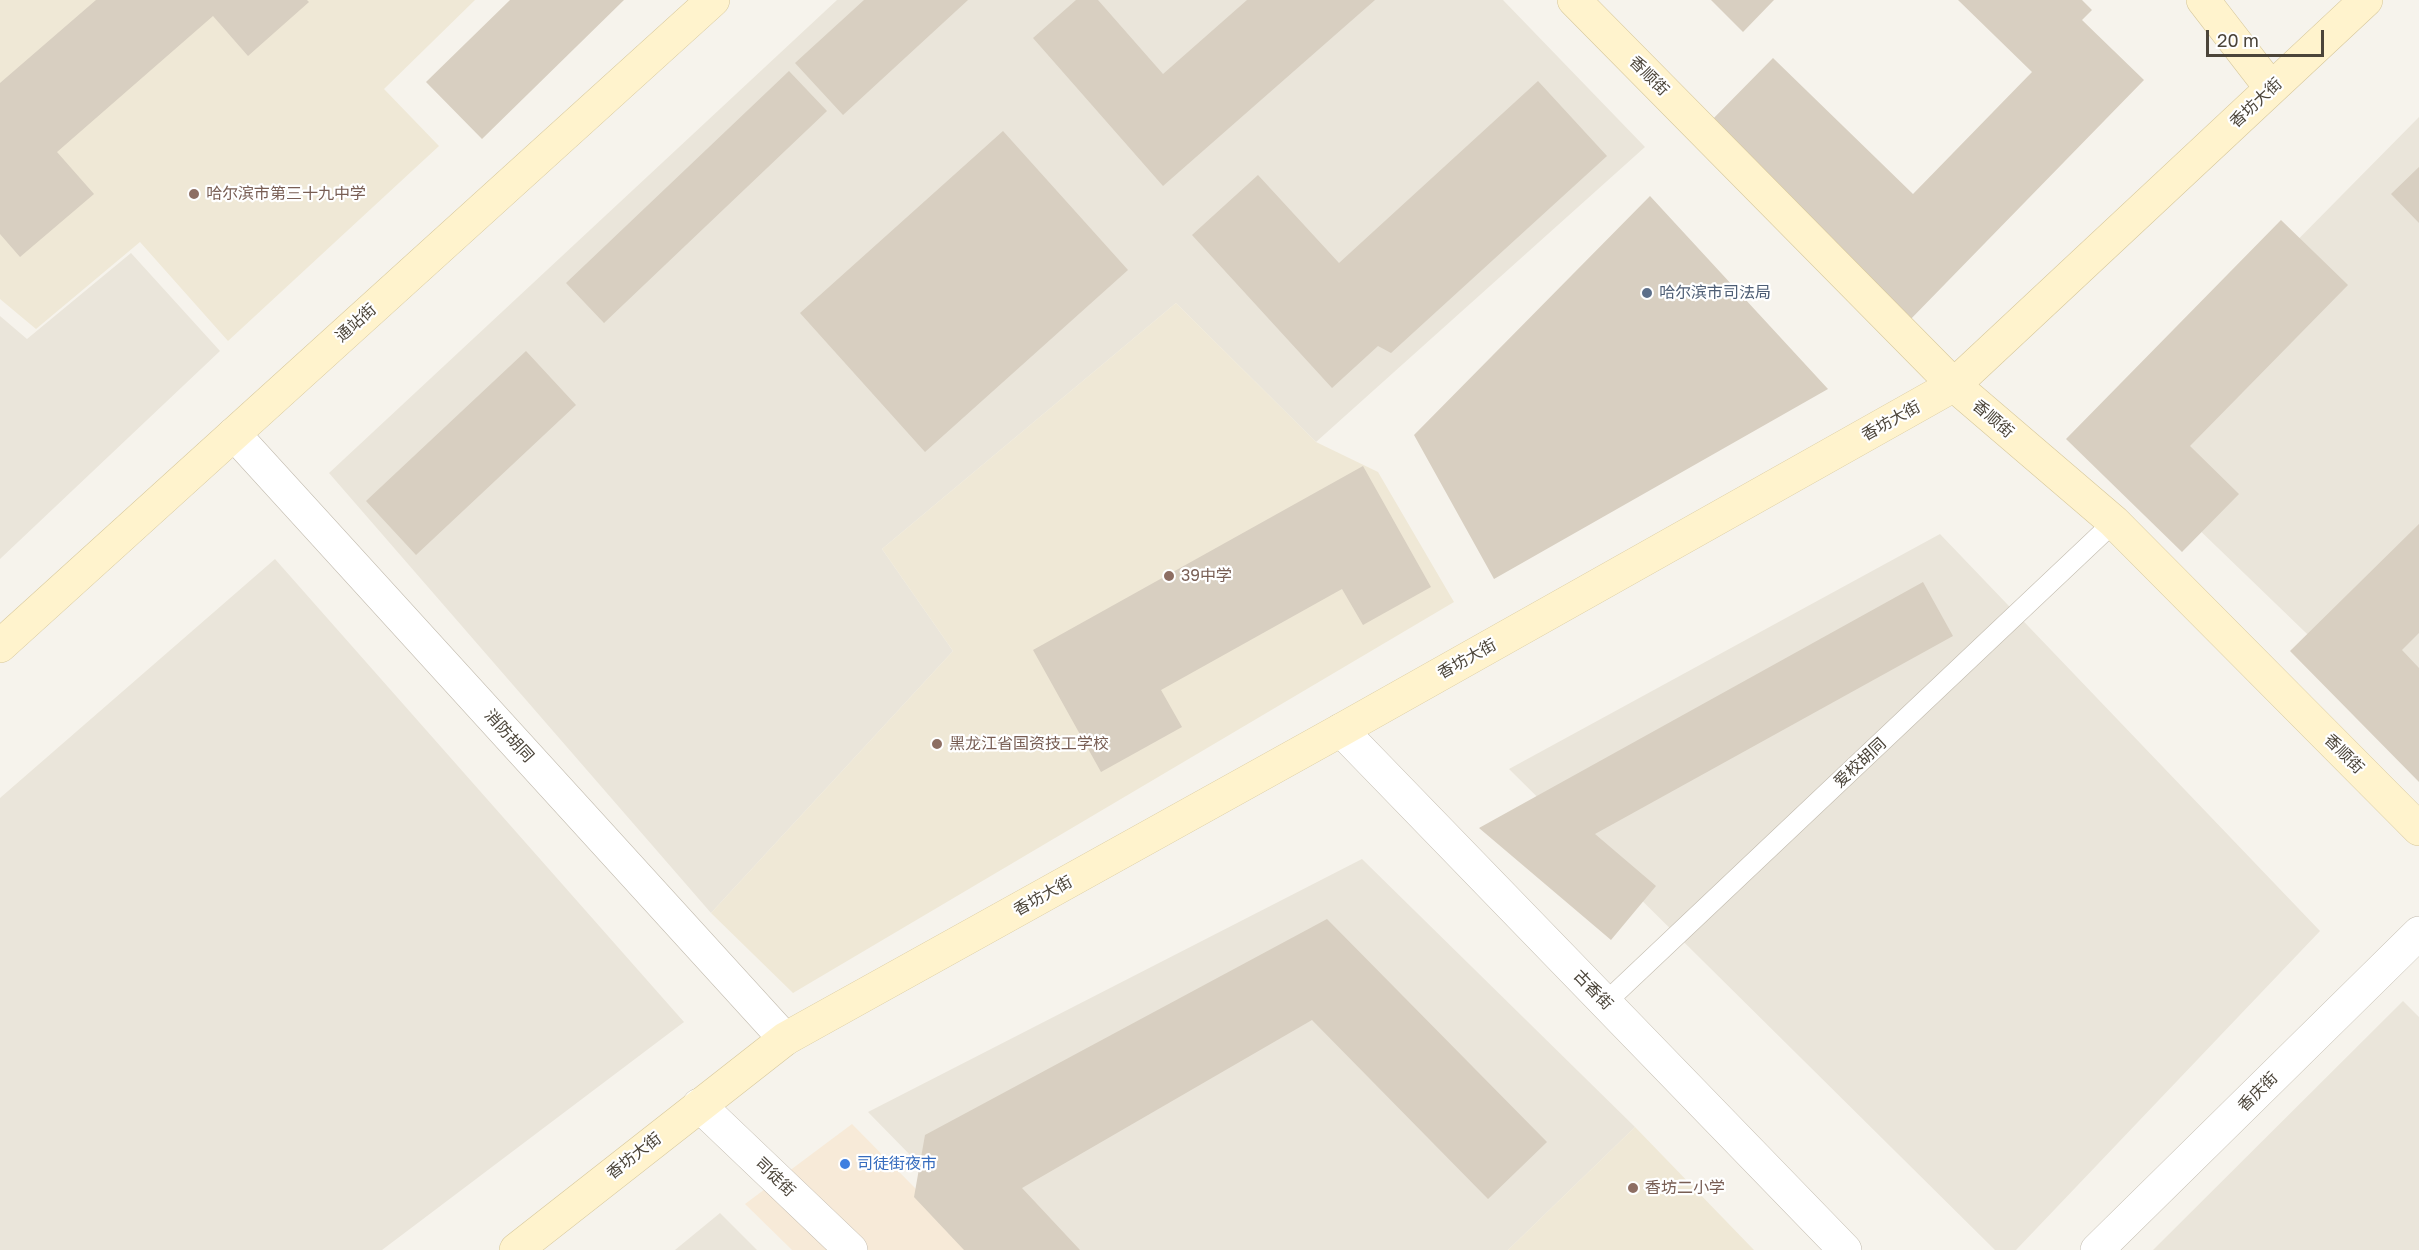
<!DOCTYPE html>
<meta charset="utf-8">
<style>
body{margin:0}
#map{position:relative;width:2419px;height:1250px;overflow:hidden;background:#f6f3ec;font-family:"Golos Text",sans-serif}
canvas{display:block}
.scale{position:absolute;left:2206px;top:30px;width:118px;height:27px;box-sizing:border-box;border:3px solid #4b4439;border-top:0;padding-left:8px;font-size:18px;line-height:21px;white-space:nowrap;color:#4b4439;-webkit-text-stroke:4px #fff;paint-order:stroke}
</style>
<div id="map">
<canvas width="2419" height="1250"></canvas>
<div class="scale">20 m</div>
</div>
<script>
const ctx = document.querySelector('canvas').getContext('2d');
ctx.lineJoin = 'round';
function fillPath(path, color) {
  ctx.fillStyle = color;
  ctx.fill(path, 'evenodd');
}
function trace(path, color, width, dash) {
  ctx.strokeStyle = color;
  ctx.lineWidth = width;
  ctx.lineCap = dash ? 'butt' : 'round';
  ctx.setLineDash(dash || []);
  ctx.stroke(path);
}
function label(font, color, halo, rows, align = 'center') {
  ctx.font = font + ' "Golos Text","Noto Sans SC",sans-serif';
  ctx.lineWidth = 4.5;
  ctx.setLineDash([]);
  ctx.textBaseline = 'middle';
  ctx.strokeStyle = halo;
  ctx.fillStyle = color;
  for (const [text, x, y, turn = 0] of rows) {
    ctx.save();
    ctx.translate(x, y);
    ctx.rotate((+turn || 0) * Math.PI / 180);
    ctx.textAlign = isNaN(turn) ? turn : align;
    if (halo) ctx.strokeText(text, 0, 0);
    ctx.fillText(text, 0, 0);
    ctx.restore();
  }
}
fillPath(new Path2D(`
 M 837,0 L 1503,0 L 1645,147 L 1316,442 L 1176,303 L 882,549 L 953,651 L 711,913 L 329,473 Z
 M 2419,117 L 2419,742 L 2103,437 Z
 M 131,253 L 220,351 L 0,559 L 0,316 L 27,339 Z
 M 1940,534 L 2320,931 L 2016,1250 L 1995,1250 L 1509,769 Z
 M 275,559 L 684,1022 L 382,1250 L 0,1250 L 0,798 Z
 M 1362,859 L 1635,1127 L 1508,1250 L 1003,1250 L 868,1112 Z
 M 2403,1001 L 2419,1017 L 2419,1250 L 2153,1250 Z
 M 720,1213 L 757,1250 L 675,1250 Z`), '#eae5da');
fillPath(new Path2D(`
 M 852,1124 L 976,1250 L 792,1250 L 745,1204 Z`), '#f7ead8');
fillPath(new Path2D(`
 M 0,0 L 475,0 L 384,89 L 439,146 L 228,341 L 140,242 L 36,329 L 0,299 Z
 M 1176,303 L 1316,442 L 1378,472 L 1454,602 L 793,993 L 711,913 L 953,651 L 882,549 Z
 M 1635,1127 L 1754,1250 L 1508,1250 Z`), '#efe8d6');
fillPath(new Path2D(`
 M 96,0 L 307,0 L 309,2 L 248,56 L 213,16 L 57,152 L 94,194 L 20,257 L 0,234 L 0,83 Z
 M 510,0 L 624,0 L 482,139 L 426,82 Z
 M 864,0 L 968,0 L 843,115 L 795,63 Z
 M 1076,0 L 1098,0 L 1163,74 L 1247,0 L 1375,0 L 1163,186 L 1033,38 Z
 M 1711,0 L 1774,0 L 1743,32 Z
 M 1958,0 L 2082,0 L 2092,10 L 2082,20 L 2144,80 L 1906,324 L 1705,127 L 1773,58 L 1913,194 L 2032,72 Z
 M 789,71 L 827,111 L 604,323 L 566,283 Z
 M 1538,81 L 1607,156 L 1391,353 L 1378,346 L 1332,388 L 1192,235 L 1258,175 L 1339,263 Z
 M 1003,131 L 1128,270 L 925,452 L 800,313 Z
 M 2419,167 L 2419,223 L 2391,194 Z
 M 1650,196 L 1828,389 L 1494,579 L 1414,435 Z
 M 2281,220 L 2348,285 L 2190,446 L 2239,494 L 2182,552 L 2066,439 Z
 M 526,351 L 576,405 L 416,555 L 366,501 Z
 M 1363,466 L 1431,587 L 1363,625 L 1342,589 L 1161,690 L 1182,727 L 1101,772 L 1033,650 Z
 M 2419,524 L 2419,633 L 2402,650 L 2419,668 L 2419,782 L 2290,651 Z
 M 1923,582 L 1953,636 L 1595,834 L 1656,886 L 1611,940 L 1479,828 Z
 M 1327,919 L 1547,1142 L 1488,1199 L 1312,1020 L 1022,1188 L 1080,1250 L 964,1250 L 914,1197 L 925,1135 Z`), '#d8cfc1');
const lane = new Path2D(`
 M 1605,1003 L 2114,522`);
const street = new Path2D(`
 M 234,434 L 785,1039
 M 1341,730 L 1845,1250
 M 699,1105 L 851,1250
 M 2097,1250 L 2419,933`);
const secondary = new Path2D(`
 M 1574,0 L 1954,385 L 2114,522 L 2419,829
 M 2203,0 L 2271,88
 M 0,646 L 713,0
 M 516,1250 L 785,1039 L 1341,730 L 1954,385 L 2366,0`);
trace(lane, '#c2bbae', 21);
trace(street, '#c2bbae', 34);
trace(secondary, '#d6c79b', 34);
trace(lane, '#fff', 20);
trace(street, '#fff', 33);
trace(secondary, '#fff3cd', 33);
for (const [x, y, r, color] of [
 [194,194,6,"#8d6e63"],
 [1647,293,6,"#5c6f8a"],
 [1169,576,6,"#8d6e63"],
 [937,744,6,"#8d6e63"],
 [845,1164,6,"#3f7fe0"],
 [1633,1188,6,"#8d6e63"]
]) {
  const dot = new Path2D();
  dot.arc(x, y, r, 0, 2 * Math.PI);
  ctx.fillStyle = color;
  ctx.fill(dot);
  trace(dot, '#fff', 2);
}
label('16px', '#4b4439', '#fff', [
 ["香顺街",1649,76,45],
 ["香坊大街",2256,103,-43],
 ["通站街",356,323,-42],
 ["香顺街",1993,419,41],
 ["香坊大街",1891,421,-29],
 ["香坊大街",1467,659,-29],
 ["消防胡同",509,736,48],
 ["香顺街",2344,754,45],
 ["爱校胡同",1860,763,-43],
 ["香坊大街",1043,896,-29],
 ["古香街",1593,990,46],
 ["香庆街",2258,1092,-45],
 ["香坊大街",634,1156,-38],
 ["司徒街",775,1177,44]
]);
label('16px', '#785e54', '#fff', [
 ["哈尔滨市第三十九中学",206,194],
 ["39中学",1181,576],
 ["黑龙江省国资技工学校",949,744],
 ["香坊二小学",1645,1188]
], 'left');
label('16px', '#4e5e75', '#fff', [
 ["哈尔滨市司法局",1659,293]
], 'left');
label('16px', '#366cbe', '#fff', [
 ["司徒街夜市",857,1164]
], 'left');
</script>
